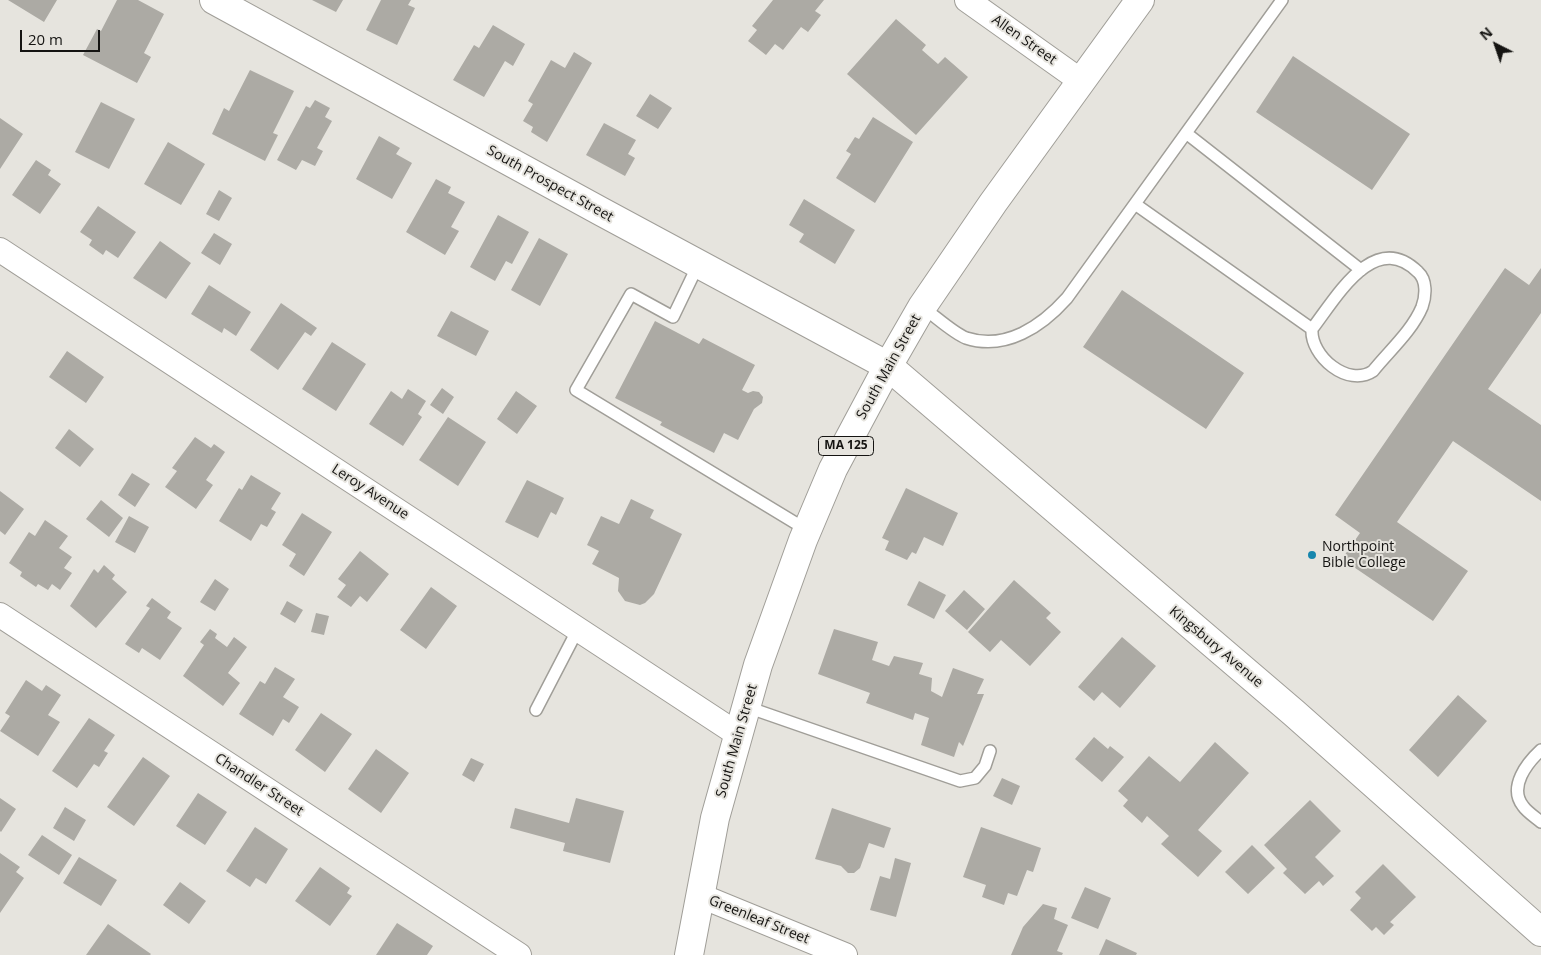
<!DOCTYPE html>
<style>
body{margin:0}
#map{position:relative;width:1541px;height:955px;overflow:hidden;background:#e6e4de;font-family:"Open Sans",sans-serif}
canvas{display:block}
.north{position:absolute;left:1471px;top:20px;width:50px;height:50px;-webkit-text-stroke:4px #e6e4de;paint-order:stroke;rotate:319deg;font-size:14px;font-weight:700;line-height:20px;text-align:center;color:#151412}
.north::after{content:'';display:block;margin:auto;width:18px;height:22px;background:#151412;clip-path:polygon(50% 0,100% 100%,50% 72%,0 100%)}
.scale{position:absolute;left:20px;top:30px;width:80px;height:22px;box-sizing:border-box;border:2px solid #151412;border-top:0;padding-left:6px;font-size:15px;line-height:18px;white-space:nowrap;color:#151412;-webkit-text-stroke:4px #e6e4de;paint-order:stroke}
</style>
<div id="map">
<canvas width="1541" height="955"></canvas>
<div class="north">N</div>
<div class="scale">20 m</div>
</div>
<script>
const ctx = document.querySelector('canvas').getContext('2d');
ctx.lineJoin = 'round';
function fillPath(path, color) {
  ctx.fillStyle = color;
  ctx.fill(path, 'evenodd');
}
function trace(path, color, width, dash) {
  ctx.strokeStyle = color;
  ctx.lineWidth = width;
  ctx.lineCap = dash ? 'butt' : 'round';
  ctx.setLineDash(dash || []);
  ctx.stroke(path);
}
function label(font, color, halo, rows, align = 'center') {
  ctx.font = font + ' "Open Sans",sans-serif';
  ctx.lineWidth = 4;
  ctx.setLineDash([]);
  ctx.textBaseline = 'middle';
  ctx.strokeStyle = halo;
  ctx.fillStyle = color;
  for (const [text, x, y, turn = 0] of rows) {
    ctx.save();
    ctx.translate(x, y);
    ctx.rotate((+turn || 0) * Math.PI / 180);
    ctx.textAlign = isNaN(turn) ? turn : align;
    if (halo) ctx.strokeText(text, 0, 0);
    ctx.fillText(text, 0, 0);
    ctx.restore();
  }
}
fillPath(new Path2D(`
 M 8,0 L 57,0 L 44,22 Z
 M 117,0 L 138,0 L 164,14 L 144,53 L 151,57 L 137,83 L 83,55 L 97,29 L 101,31 Z
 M 312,0 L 343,0 L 336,12 Z
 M 381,0 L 411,0 L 408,5 L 415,8 L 397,45 L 366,30 Z
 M 773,0 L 824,0 L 815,11 L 821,15 L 808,32 L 801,27 L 783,50 L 775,44 L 766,55 L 748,41 L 757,30 L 752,26 Z
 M 896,19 L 926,45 L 922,50 L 938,64 L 945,57 L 968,77 L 916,135 L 847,74 Z
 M 493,25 L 525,44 L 513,66 L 505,61 L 484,97 L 453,80 L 474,45 L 479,48 Z
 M 574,52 L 592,63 L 547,142 L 531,132 L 533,127 L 523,121 L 533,104 L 528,101 L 551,60 L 565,68 Z
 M 1293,56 L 1410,134 L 1372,190 L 1256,112 Z
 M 250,70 L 294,91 L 273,133 L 278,135 L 265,161 L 212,134 L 224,108 L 229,111 Z
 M 650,94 L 672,108 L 658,129 L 636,116 Z
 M 315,100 L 330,108 L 325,117 L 332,121 L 317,148 L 323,151 L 315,166 L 302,160 L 296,170 L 277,160 L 306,106 L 310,108 Z
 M 101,102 L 135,119 L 109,169 L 75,152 Z
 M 873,117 L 913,142 L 875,203 L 836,178 L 851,154 L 846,151 L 855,137 L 859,139 Z
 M 0,118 L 23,134 L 0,169 Z
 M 604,123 L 636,140 L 628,154 L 635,158 L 625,176 L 586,155 Z
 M 379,136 L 400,148 L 396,154 L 412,163 L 392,199 L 356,179 Z
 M 168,142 L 205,164 L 181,205 L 144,184 Z
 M 36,160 L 51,170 L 48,175 L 61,184 L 40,214 L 12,195 Z
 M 436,179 L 451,187 L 448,193 L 465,202 L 451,227 L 459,231 L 445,255 L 406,232 Z
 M 219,190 L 232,198 L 219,221 L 206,214 Z
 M 804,199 L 855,230 L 835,264 L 799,242 L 804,234 L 789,225 Z
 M 98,206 L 136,232 L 118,258 L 106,250 L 103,255 L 89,245 L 92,240 L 80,232 Z
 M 498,215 L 529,232 L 512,264 L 506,261 L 495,281 L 470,267 Z
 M 214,233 L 232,244 L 220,265 L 201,253 Z
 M 539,238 L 568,254 L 540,306 L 511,290 Z
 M 160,241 L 191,263 L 166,299 L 133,278 Z
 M 1505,268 L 1529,285 L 1541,268 L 1541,313 L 1488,389 L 1541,425 L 1541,501 L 1453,441 L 1397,522 L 1468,571 L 1433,621 L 1342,559 L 1360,533 L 1335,515 Z
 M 209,285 L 251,312 L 236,336 L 224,328 L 222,333 L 191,314 Z
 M 1122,290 L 1244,373 L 1206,429 L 1083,347 Z
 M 281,303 L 317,328 L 311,336 L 305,332 L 278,370 L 250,350 Z
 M 451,311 L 489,331 L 476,356 L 437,336 Z
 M 655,321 L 699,344 L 703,338 L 755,365 L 742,390 L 748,393 L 753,391 L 759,392 L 763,397 L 762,403 L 754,409 L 738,440 L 724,433 L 714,453 L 660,425 L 662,422 L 615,398 Z
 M 332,342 L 366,364 L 336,411 L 302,389 Z
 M 67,351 L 104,377 L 86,403 L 49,377 Z
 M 442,388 L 454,397 L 443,414 L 430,405 Z
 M 408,389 L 426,401 L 418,414 L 422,417 L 403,446 L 369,424 L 391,391 L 402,399 Z
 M 516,391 L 537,406 L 517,434 L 497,419 Z
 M 448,417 L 486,442 L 458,486 L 419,460 Z
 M 69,429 L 94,449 L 80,467 L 55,448 Z
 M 195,437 L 211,448 L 214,444 L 225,452 L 206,480 L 213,485 L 196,509 L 165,487 L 177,471 L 172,468 Z
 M 132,473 L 150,484 L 135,507 L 118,495 Z
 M 251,475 L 281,493 L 271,509 L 276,512 L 267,527 L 261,524 L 251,541 L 219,521 L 239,488 L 242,490 Z
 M 527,480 L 564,498 L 556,515 L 551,512 L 538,538 L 505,522 Z
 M 906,488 L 958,513 L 943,546 L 924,537 L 916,554 L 912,552 L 907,560 L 885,550 L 889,541 L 882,538 Z
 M 0,491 L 24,509 L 5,535 L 0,531 Z
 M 631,499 L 654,510 L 650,518 L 682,534 L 654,594 L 645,603 L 640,605 L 625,601 L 618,591 L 619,578 L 592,564 L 599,551 L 587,545 L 601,516 L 619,524 Z
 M 101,500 L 123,518 L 109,537 L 86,519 Z
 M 302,513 L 332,532 L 304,576 L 289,566 L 296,554 L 282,545 Z
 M 129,516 L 149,527 L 135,553 L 115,542 Z
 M 45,520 L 68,536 L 59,548 L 72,557 L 64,568 L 72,573 L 60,590 L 52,584 L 48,590 L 38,584 L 36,587 L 20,576 L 22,572 L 9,563 L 29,532 L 35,536 Z
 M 360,551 L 389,574 L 367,602 L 360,596 L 351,607 L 337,597 L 346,585 L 338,579 Z
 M 104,565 L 115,575 L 112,579 L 127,592 L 96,628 L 70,606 L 94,569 L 98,573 Z
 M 215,579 L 229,589 L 215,611 L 200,602 Z
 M 1014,580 L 1051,613 L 1046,618 L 1061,632 L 1030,666 L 1001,640 L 990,652 L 968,632 Z
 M 919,581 L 946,595 L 934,619 L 907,605 Z
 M 431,587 L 457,606 L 426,649 L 400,630 Z
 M 964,590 L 985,609 L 967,630 L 945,611 Z
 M 152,598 L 171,612 L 167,618 L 182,628 L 160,660 L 142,648 L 139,653 L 125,644 L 150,608 L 146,606 Z
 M 287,601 L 303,610 L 295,623 L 280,614 Z
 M 316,613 L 329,616 L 324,635 L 311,632 Z
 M 210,629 L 217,634 L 215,638 L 227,647 L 234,637 L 247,647 L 228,673 L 240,683 L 223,706 L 183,676 L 204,645 L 200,642 Z
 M 834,629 L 878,642 L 872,660 L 889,666 L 894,656 L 923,663 L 919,674 L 932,678 L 931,691 L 942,697 L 953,668 L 984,679 L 977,694 L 984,694 L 963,746 L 959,742 L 954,757 L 921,745 L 929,718 L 915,713 L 913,720 L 866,703 L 870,693 L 818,674 Z
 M 1122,637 L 1156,666 L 1120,708 L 1102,692 L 1094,701 L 1078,687 Z
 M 275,667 L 295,679 L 283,697 L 299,707 L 289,723 L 283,719 L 273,736 L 239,714 L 260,681 L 265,684 Z
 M 26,680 L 42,691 L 46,685 L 61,695 L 48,715 L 60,722 L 38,756 L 0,731 L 10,716 L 5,713 Z
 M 1458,695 L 1487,721 L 1438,777 L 1409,750 Z
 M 321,713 L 352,734 L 325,772 L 295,750 Z
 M 89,718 L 115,735 L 104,751 L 108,753 L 99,767 L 94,764 L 77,788 L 52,771 Z
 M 1094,737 L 1108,749 L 1110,746 L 1124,757 L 1102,782 L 1075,759 Z
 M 1215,742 L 1249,773 L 1198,830 L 1222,851 L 1198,877 L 1161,844 L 1169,836 L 1147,816 L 1142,823 L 1123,806 L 1128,800 L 1118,791 L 1149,756 L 1180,782 Z
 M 376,749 L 409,773 L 381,813 L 348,789 Z
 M 143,757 L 170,776 L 134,826 L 107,807 Z
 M 471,758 L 484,764 L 474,782 L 462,775 Z
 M 1002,778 L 1020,786 L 1012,805 L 993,796 Z
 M 198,793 L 227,812 L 205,845 L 176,826 Z
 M 0,798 L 16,809 L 1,832 L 0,831 Z
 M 576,798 L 624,811 L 610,863 L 563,851 L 565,843 L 510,828 L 515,808 L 569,823 Z
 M 1310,800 L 1341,831 L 1315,857 L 1334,876 L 1323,886 L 1319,881 L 1305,894 L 1283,873 L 1287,869 L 1264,845 Z
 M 65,807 L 86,820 L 74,841 L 53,828 Z
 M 832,808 L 891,828 L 884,848 L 869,843 L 860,868 L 854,873 L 848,873 L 841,866 L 815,859 Z
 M 255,827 L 288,849 L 266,884 L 256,878 L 250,887 L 226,871 Z
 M 981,827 L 1041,848 L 1033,872 L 1027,870 L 1017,896 L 1008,893 L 1004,905 L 982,897 L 986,885 L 963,877 Z
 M 42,835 L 72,855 L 59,875 L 28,855 Z
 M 1252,845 L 1275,868 L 1248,894 L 1225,872 Z
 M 0,853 L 20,867 L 16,872 L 24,878 L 0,913 Z
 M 79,857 L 117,880 L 101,906 L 63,883 Z
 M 895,858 L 911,863 L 896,917 L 870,910 L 880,876 L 890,879 Z
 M 1383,864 L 1416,897 L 1390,922 L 1394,925 L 1384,935 L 1376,927 L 1372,931 L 1350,910 L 1361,898 L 1355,892 Z
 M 320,867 L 350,888 L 347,893 L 352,896 L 330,926 L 295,901 Z
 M 180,882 L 206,901 L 189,924 L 163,905 Z
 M 1085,887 L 1111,898 L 1098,929 L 1071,918 Z
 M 1043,904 L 1057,908 L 1054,919 L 1068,925 L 1057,951 L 1063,953 L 1062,955 L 1011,955 L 1023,927 Z
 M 397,923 L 433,946 L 427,955 L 376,955 Z
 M 108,924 L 151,954 L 150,955 L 86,955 Z
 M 1106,939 L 1137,953 L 1136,955 L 1099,955 Z`), '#acaaa4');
const service = new Path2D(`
 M 1186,133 L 1361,270
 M 1135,204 L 1312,329 C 1336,298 1374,229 1418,272 C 1427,280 1426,296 1422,307 C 1412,331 1389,351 1373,371 C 1348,388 1310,356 1312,329
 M 698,265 L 673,317 L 631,294 L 576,390 L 807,530
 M 922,307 C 934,315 953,333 966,338 C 1006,351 1042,326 1067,298 L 1282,0
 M 747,707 L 960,781 L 975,778 L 985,766 L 990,751
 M 536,710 L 578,629
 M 1541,750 C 1527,763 1508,787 1523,806 C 1527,812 1535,817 1541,822`);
const minor = new Path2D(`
 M 967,0 L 1081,81
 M 0,250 L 739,735
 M 0,615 L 519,955
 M 701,896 L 845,955`);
const tertiary = new Path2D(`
 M 214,0 L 602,212 L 888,366`);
const secondary = new Path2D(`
 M 888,366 L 1294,713 L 1541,932`);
const primary = new Path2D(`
 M 689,955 L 715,818 L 758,665 L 803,540 L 833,469 L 888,366 L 922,307 L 993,203 L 1140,0`);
trace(service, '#a09e98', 14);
trace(minor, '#a09e98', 26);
trace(tertiary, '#a09e98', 30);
trace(secondary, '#a09e98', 30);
trace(primary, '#a09e98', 30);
trace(service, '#fff', 11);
trace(minor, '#fff', 24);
trace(tertiary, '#fff', 28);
trace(secondary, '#fff', 28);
trace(primary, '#fff', 28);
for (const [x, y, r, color] of [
 [1312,555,5,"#1786ad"]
]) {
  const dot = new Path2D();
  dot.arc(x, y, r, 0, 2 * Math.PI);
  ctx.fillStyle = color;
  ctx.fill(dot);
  trace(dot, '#e6e4de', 2);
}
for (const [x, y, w] of [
 [846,446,55]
]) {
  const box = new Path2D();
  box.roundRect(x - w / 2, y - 9.5, w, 19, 4);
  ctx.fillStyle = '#e6e4de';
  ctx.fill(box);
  trace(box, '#151412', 1);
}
label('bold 12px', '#151412', null, [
 ["MA 125",846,446]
]);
label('14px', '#151412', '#e6e4de', [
 ["Allen Street",1024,40,35],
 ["South Prospect Street",550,184,29],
 ["South Main Street",889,367,-61],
 ["Leroy Avenue",370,492,33],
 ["Kingsbury Avenue",1216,647,40],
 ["South Main Street",737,741,-74],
 ["Chandler Street",259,785,33],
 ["Greenleaf Street",759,920,22]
]);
label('14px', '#151412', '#e6e4de', [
 ["Northpoint",1322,547],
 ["Bible College",1322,563]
], 'left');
</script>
